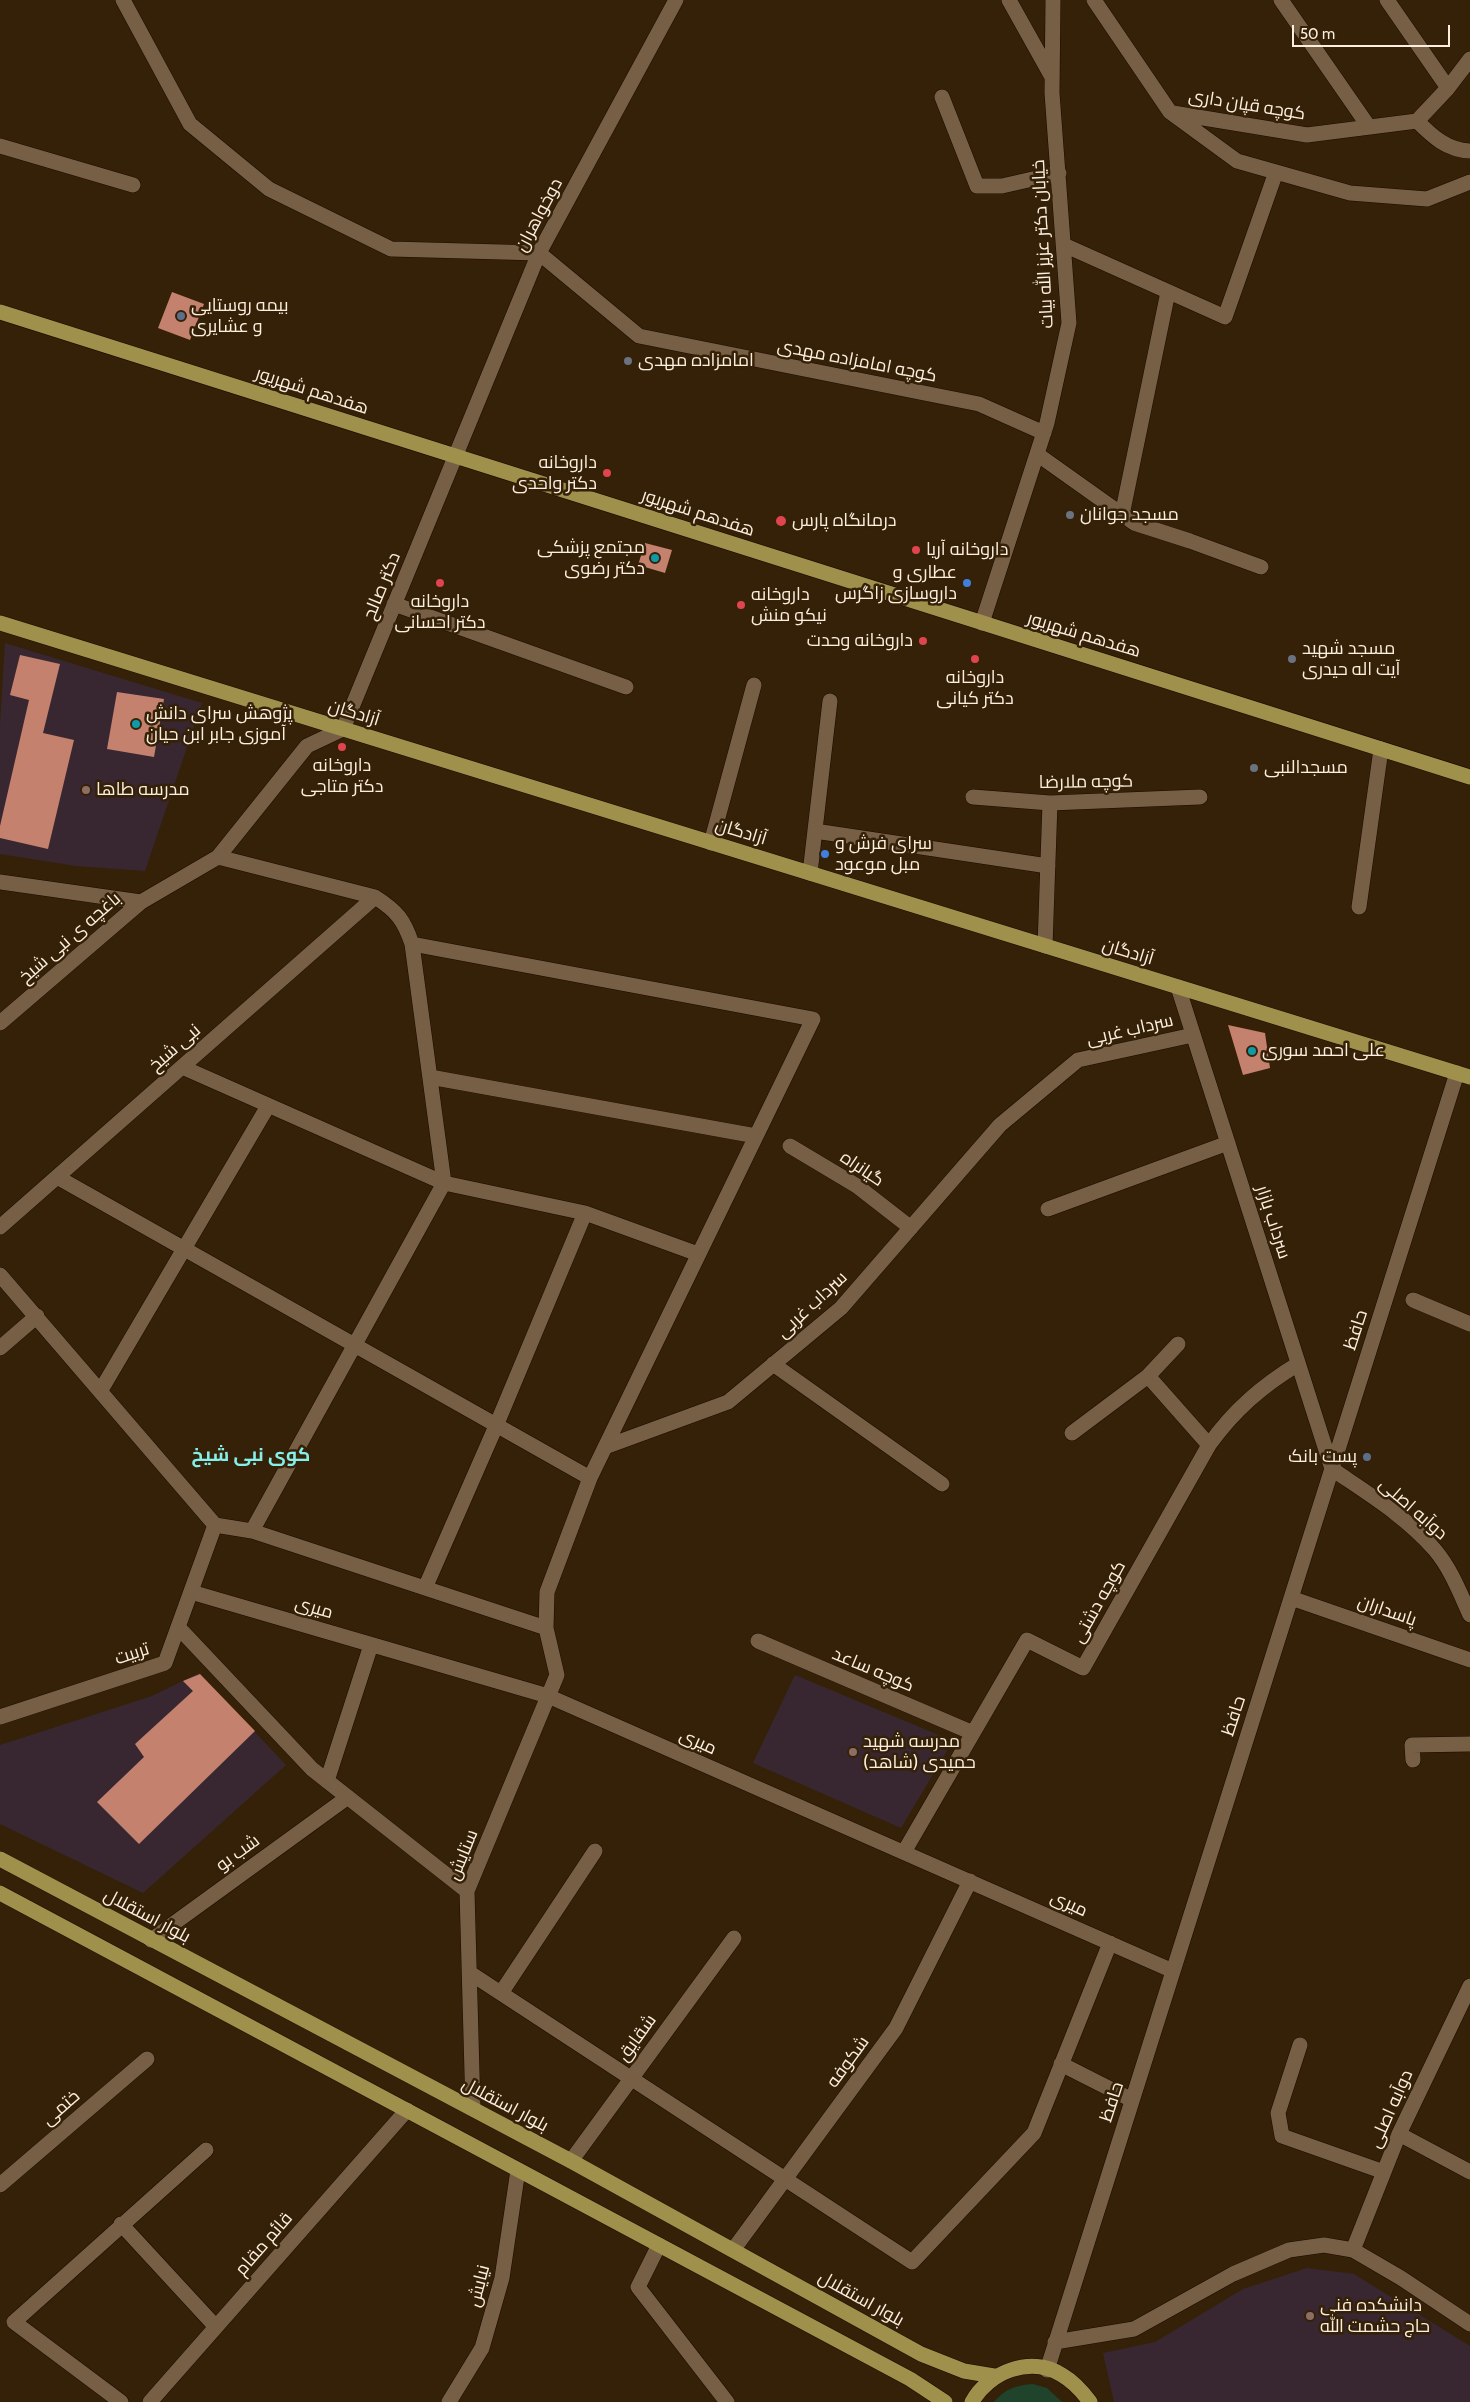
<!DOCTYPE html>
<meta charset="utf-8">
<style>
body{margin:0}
#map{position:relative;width:1470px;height:2402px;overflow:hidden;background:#352107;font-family:Cabin,sans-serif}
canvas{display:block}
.scale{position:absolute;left:1292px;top:25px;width:158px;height:22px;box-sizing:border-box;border:2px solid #fdefe0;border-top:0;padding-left:6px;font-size:15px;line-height:18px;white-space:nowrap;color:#fdefe0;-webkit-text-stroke:4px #352107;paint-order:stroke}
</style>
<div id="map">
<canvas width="1470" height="2402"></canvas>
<div class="scale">50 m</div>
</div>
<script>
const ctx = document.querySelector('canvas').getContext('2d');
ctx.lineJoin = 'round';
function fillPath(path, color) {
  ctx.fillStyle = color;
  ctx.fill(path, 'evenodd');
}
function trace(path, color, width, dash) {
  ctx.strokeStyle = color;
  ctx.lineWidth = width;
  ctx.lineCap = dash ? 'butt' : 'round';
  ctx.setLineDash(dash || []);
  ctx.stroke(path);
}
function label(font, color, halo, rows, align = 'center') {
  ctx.font = font + ' Cabin,Cairo,sans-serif';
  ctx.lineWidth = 5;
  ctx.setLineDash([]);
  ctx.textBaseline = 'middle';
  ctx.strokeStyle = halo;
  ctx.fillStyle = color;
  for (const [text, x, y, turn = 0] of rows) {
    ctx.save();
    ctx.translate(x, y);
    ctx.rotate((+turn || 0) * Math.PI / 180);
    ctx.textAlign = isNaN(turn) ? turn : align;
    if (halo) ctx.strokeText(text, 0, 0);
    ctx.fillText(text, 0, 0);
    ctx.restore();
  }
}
fillPath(new Path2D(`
 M 5,643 L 202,703 L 145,871 L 76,866 L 0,854 L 0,725 Z
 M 199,1673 L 286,1765 L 143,1893 L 0,1824 L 0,1745 L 152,1696 Z
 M 795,1675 L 953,1741 L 901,1828 L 753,1763 Z
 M 1307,2268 L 1354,2274 L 1470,2346 L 1470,2402 L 1114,2402 L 1103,2353 L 1155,2342 L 1243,2289 Z`), '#382731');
fillPath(new Path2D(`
 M 1033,2384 L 1047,2388 L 1062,2402 L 994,2402 C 1005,2389 1016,2385 1033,2384 Z`), '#20432b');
fillPath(new Path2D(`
 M 172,292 L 204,304 L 190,340 L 158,328 Z
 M 645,543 L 672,550 L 665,573 L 638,565 Z
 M 20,655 L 60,664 L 43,733 L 74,740 L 48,849 L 0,838 L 0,826 L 29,700 L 10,695 Z
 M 117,692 L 164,699 L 154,757 L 107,749 Z
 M 1228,1025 L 1265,1033 L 1270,1068 L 1243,1075 Z
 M 200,1674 L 255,1731 L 139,1844 L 97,1802 L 144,1757 L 135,1744 L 193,1691 L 183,1681 Z`), '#c4816e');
const minor = new Path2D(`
 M 123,0 L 190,124 L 269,189 L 391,249 L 539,253 L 639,336 L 979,404 L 1044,433
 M 1009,0 L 1052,77
 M 1094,0 L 1170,112 L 1237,161 L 1350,193 L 1427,199 L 1470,182
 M 1281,0 L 1369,127
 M 1387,0 L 1448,88
 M 942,97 L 977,186 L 1002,186 L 1059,173
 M 1173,113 L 1307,135 L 1417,121 L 1448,88 L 1470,59
 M 1417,121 C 1433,137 1447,150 1470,151
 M 0,146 L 133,185
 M 1064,245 L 1225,317 L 1276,172
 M 1037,454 L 1134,523 L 1190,541 L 1261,567
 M 1122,515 L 1168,292
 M 394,604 L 626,687
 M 982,623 L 1047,423 L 1069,323 L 1052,93 L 1053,0
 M 973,797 L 1050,803 L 1200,797
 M 815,831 L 1048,866
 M 711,843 L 754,685
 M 218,857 L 375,897 C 397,911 404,920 412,944 L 444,1183 L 252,1531
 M 810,873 L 830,701
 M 0,882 L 141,902 L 218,857 L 307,746 L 343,729 L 539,253 L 676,0
 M 1359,907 L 1381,749
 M 412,944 L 813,1019 L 590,1478 L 547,1592 L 546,1628 L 557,1675 L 467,1891 L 473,2109
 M 1045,946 L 1050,803
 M 1178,987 L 1332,1469 C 1367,1493 1407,1517 1435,1550 C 1451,1569 1460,1593 1470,1615
 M 0,1023 L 141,902
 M 182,1067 L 444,1183 L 585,1213 L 698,1254
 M 430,1077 L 756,1136
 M 790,1146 L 857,1186 L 911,1228
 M 57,1177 L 590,1478
 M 1048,1209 L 1228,1143
 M 0,1227 L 375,897
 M 0,1275 L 215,1525
 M 1413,1300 L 1470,1324
 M 0,1348 L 37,1316
 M 773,1364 L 942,1484
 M 1148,1376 L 1209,1445
 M 101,1390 L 268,1106
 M 1072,1433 L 1148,1376 L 1178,1344
 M 605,1447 L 728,1402 L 841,1308 L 1000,1125 L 1078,1060 L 1193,1035
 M 215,1525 L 252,1531 L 546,1628
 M 425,1588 L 496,1426 L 585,1213
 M 191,1592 L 548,1696 L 1173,1971
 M 1291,1598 L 1470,1660
 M 178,1627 L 312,1769 L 467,1891
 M 758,1641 L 973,1733
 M 0,1717 L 165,1663 L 215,1525
 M 1413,1760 L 1412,1745 L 1470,1744
 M 327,1781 L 371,1645
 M 904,1852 L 1027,1640 L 1083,1668 L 1209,1445 C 1234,1410 1262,1386 1298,1364
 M 151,1940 L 348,1797
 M 470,1973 L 912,2262 L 1034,2133 L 1110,1943
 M 501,1993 L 595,1851
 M 1300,2045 L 1278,2113 L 1282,2136 L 1384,2172
 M 1061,2064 L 1132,2100
 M 1399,2134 L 1470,2172
 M 571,2161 L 734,1938
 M 0,2185 L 147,2059
 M 121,2224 L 216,2327
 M 659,2245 L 638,2287 L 727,2402
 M 733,2250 L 896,2028 L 970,1881
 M 1353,2250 L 1399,2134 L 1470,1986
 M 1055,2342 L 1134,2329 L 1233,2274 L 1289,2250 L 1324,2245 L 1353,2250 L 1401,2278 L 1470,2324
 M 1047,2370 L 1457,1073
 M 121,2402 L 14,2322 L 206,2150
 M 150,2402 L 407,2110
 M 449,2402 L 482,2348 L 502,2278 L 518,2170`);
const major = new Path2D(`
 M 0,312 L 1470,777
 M 0,623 L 1470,1077
 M 0,1859 L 571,2161 L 921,2354 L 964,2371 L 994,2376
 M 0,1893 L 910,2379 L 945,2402
 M 972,2402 C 988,2372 1031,2355 1062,2375 C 1074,2382 1082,2391 1090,2402`);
trace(minor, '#1a0b00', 16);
trace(major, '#1a0b00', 16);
trace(minor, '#775f45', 15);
trace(major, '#9f914b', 15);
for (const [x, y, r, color] of [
 [181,316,5,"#5c6f8a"],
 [628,361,5,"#6b7280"],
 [607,473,5,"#e0444e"],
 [1070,515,5,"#6b7280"],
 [781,521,6,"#e0444e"],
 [916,550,5,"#e0444e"],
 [655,558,5,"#0f9aa8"],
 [440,583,5,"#e0444e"],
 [967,583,5,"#3f7fe0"],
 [741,605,5,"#e0444e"],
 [923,641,5,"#e0444e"],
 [975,659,5,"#e0444e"],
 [1292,659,5,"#6b7280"],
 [136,724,5,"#0f9aa8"],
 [342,747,5,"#e0444e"],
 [1254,768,5,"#6b7280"],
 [86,790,5,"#8d6e63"],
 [825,854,5,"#3f7fe0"],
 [1252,1051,5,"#0f9aa8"],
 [1367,1457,5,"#5c6f8a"],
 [853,1752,5,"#8d6e63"],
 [1310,2316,5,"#8d6e63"]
]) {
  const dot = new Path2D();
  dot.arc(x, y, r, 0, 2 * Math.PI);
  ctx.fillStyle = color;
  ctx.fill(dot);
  trace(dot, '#352107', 2);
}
label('18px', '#fdefe0', '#352107', [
 ["کوچه قپان داری",1247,105,9],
 ["دوخواهران",539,215,-62],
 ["خیابان دکتر عزیز الله بیات",1043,244,-93],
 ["کوچه امامزاده مهدی",857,361,11],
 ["هفدهم شهریور",312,391,18],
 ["هفدهم شهریور",698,513,18],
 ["دکتر صالح",382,586,-68],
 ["هفدهم شهریور",1084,635,17],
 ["آزادگان",354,713,17],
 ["کوچه ملارضا",1086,782,-1],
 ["آزادگان",741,832,17],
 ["باغچه ی نبی شیخ",70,938,-41],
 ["آزادگان",1128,952,17],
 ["سرداب غربی",1130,1030,-13],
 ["نبی شیخ",175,1048,-41],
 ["گیانراه",862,1169,34],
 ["سرداب بازار",1273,1222,72],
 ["سرداب غربی",812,1305,-43],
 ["حافظ",1356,1330,-72],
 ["دوآبه اصلی",1413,1509,41],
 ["کوچه دشتی",1099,1602,-61],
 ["میری",314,1608,16],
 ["پاسداران",1387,1611,19],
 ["تربیت",132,1654,-18],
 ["کوچه ساعد",873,1670,23],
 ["حافظ",1234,1716,-72],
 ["میری",698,1742,24],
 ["شب بو",238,1853,-36],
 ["ستایش",463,1855,-68],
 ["میری",1069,1904,24],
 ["بلوار استقلال",147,1916,28],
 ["شقایق",637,2038,-54],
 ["شکوفه",848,2062,-54],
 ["حافظ",1112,2102,-72],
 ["بلوار استقلال",505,2105,28],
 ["ختمی",61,2108,-41],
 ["دوآبه اصلی",1391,2109,-66],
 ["قائم مقام",264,2244,-49],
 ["نیایش",479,2286,-76],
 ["بلوار استقلال",861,2299,29]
]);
label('18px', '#fdefe0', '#352107', [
 ["بیمه روستایی",191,306],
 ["و عشایری",191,327],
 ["امامزاده مهدی",638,361],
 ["داروخانه",597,463,"right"],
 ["دکتر واحدی",597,484,"right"],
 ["مسجد جوانان",1080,515],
 ["درمانگاه پارس",792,521],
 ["مجتمع پزشکی",645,548,"right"],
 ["دکتر رضوی",645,569,"right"],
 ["داروخانه آریا",926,550],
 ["عطاری و",957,573,"right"],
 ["داروسازی زاگرس",957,594,"right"],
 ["داروخانه",751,595],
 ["نیکو منش",751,616],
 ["داروخانه",440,602,"center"],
 ["دکتر احسانی",440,623,"center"],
 ["داروخانه وحدت",913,641,"right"],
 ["مسجد شهید",1302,649],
 ["آیت اله حیدری",1302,670],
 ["داروخانه",975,678,"center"],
 ["دکتر کیانی",975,699,"center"],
 ["پژوهش سرای دانش",146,714],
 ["آموزی جابر ابن حیان",146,735],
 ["داروخانه",342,766,"center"],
 ["دکتر متاجی",342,787,"center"],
 ["مسجدالنبی",1264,768],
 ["مدرسه طاها",96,790],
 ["سرای فرش و",835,844],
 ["مبل موعود",835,865],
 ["علی احمد سوری",1262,1051],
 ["پست بانک",1357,1457,"right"],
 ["مدرسه شهید",863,1742],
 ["حمیدی (شاهد)",863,1763],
 ["دانشکده فنی",1320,2306],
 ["حاج حشمت الله",1320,2327]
], 'left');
label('bold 19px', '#85f0e9', '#352107', [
 ["کوی نبی شیخ",251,1455]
]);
</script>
